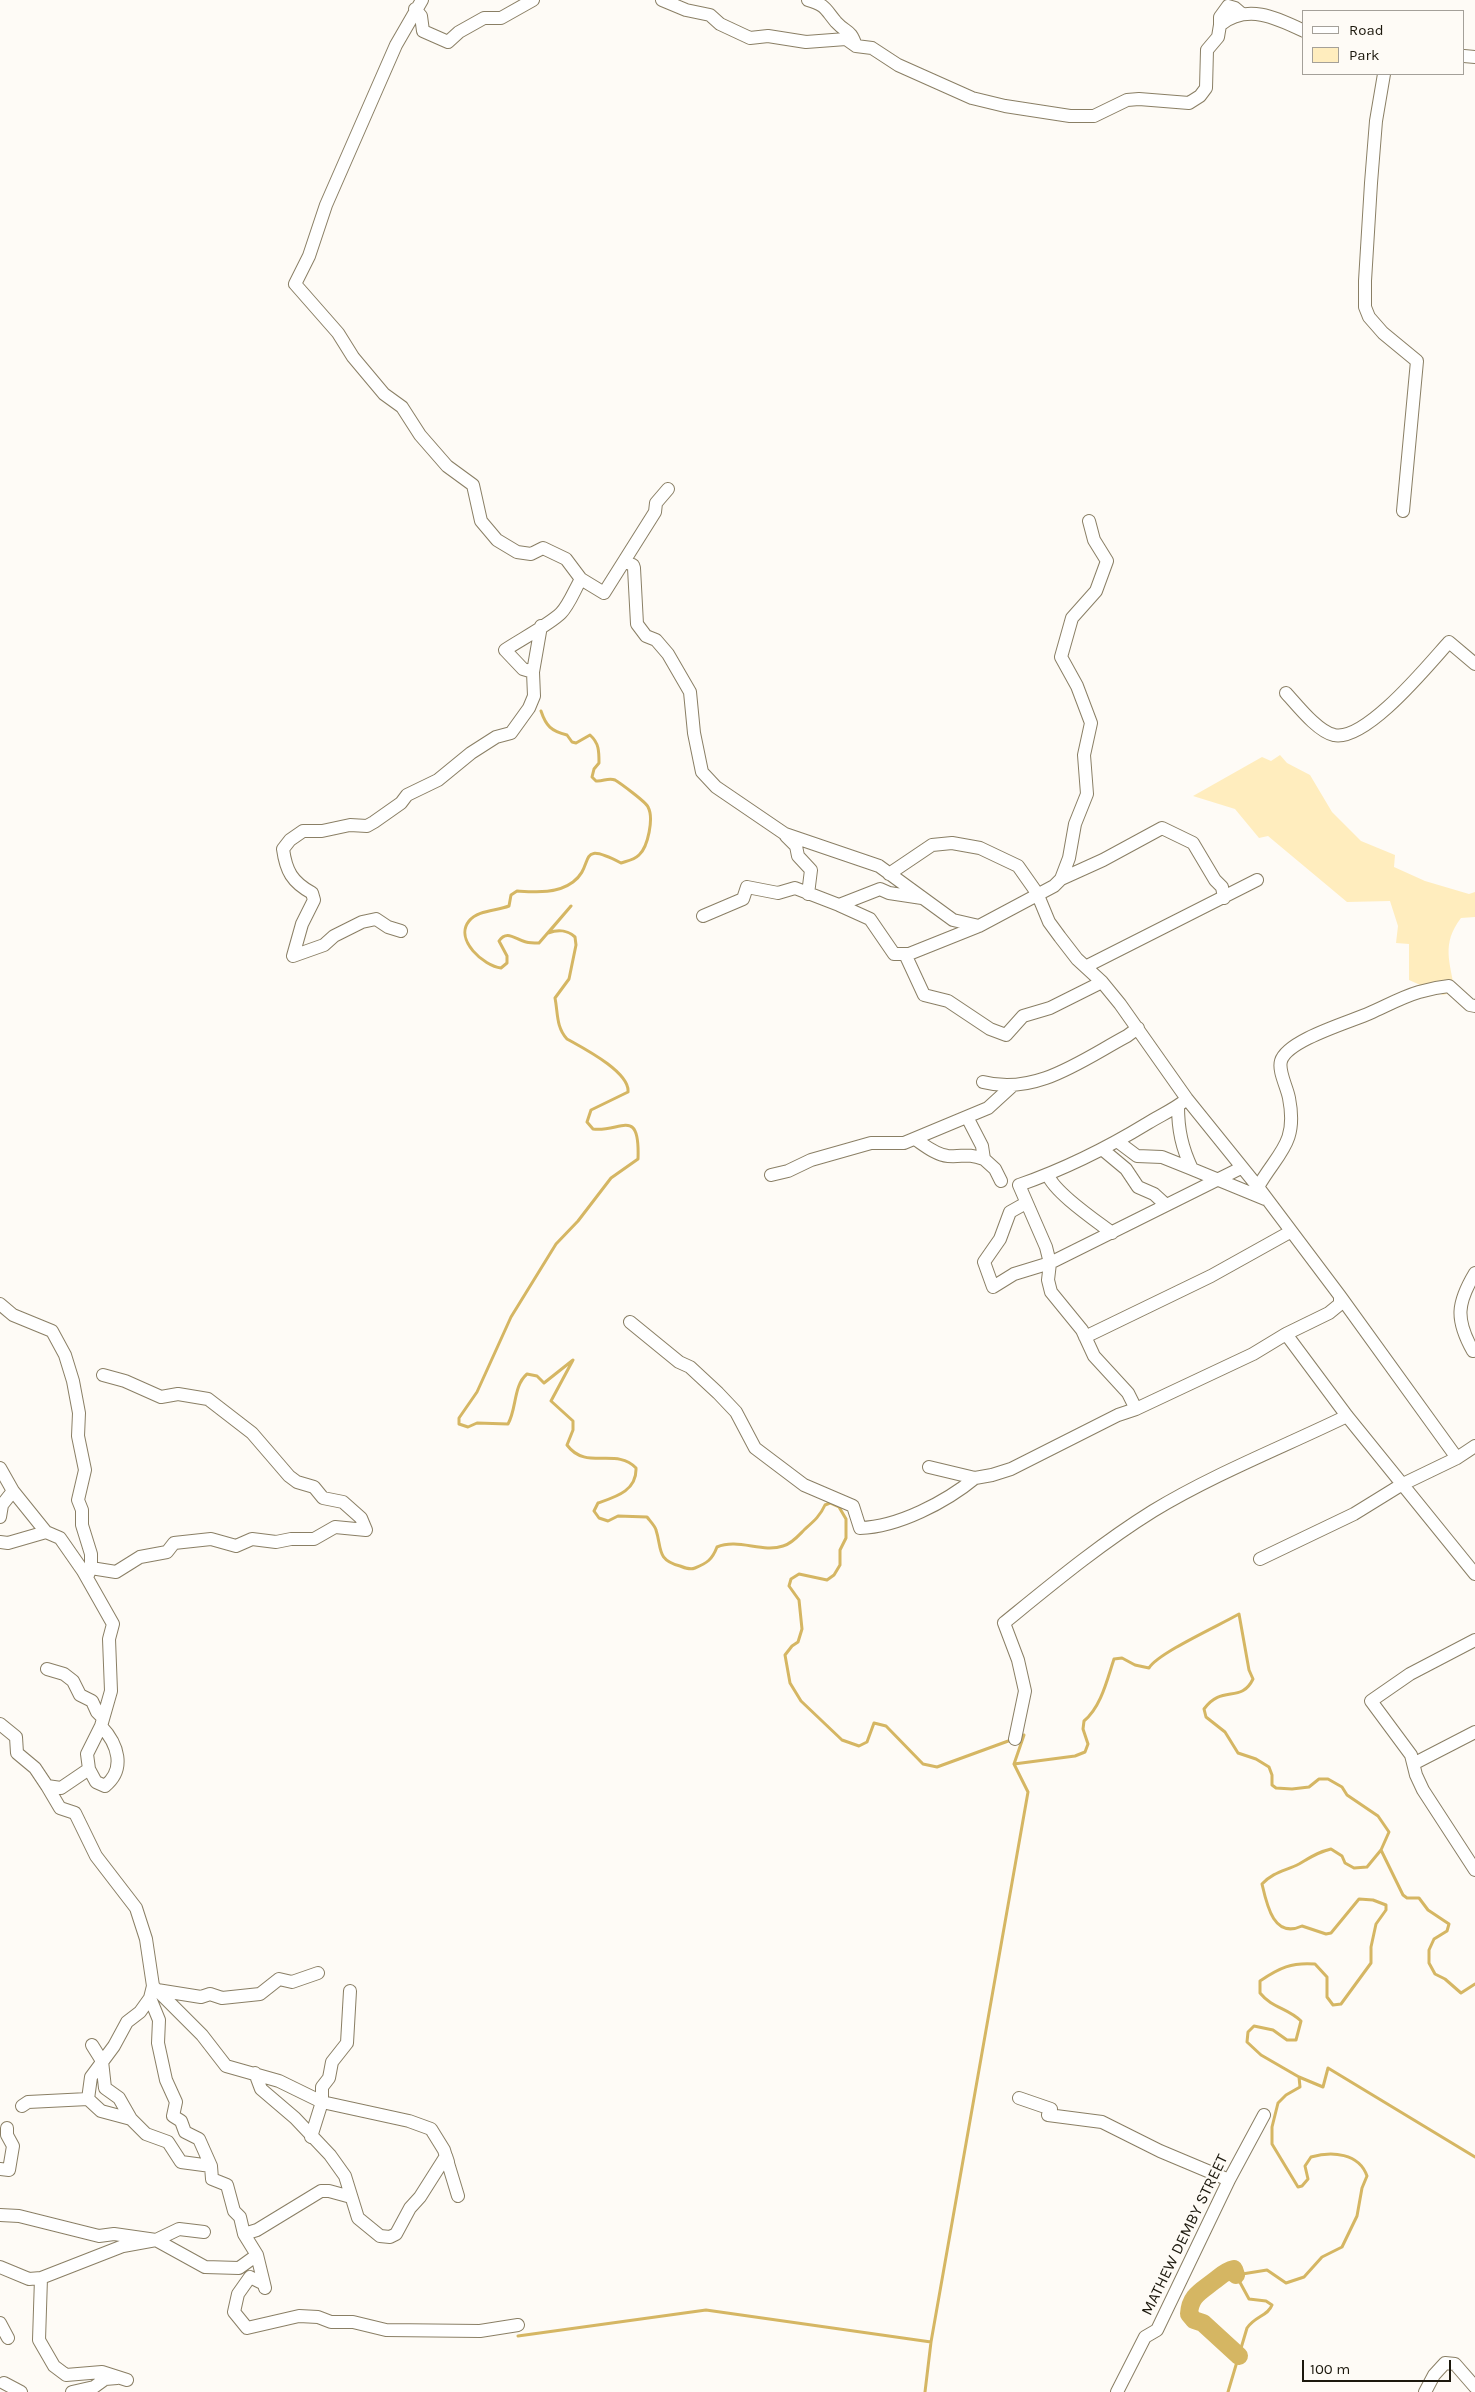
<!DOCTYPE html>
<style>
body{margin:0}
#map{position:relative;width:1475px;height:2392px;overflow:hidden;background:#fefbf6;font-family:Karla,sans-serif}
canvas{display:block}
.legend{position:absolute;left:1302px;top:10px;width:162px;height:65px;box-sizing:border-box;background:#fefbf6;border:1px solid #a4a099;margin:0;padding:6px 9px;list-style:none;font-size:15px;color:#1c180d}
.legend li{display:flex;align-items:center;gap:10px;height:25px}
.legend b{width:25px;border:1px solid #a4a099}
.scale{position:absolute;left:1302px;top:2360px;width:149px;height:22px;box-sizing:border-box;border:2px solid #1c180d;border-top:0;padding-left:6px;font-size:15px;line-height:18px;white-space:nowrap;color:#1c180d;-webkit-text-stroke:4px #fefbf6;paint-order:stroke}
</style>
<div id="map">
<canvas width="1475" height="2392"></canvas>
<ul class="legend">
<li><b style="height:6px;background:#fff"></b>Road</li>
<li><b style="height:14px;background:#ffedbe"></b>Park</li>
</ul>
<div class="scale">100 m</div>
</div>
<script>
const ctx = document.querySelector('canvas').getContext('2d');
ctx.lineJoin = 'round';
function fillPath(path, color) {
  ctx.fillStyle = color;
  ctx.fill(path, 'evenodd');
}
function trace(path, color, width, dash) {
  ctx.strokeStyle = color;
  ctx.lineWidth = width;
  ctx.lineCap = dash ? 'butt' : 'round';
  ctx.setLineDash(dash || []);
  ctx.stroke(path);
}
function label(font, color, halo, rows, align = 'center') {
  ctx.font = font + ' Karla,sans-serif';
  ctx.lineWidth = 4;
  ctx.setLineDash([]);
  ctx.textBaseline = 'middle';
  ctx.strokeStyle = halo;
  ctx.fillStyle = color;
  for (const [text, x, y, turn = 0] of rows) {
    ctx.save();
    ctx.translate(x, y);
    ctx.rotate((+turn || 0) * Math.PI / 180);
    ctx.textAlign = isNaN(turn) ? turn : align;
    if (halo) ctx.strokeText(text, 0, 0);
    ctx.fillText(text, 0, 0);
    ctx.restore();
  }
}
fillPath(new Path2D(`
 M 1280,755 L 1287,763 L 1310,775 L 1332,812 L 1361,841 L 1395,855 L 1394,867 L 1425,881 L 1469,894 L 1475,892 L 1475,917 L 1461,918 C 1441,944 1450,962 1455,992 L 1443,995 L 1409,980 L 1409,944 L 1396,943 L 1398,926 L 1390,901 L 1347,902 L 1268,836 L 1259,838 L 1235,809 L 1193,796 L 1262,757 L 1271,761 Z`), '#ffedbe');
trace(new Path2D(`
 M 541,711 C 546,726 551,731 567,735 L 572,742 L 576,743 L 590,735 C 599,743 599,751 599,763 L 594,769 L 592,777 L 596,781 C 603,782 608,777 615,780 C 620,783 646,802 648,807 C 654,818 648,847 639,855 C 634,860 627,861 621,863 C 575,839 596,865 573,882 C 557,894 535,892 517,891 L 511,895 L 509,906 C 496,911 478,910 469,921 C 454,940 484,966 501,968 L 507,963 L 507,956 L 499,941 C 507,929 516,940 526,942 C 530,943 535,943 539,943 L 571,906 L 548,933 C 559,929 567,930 575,937 L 576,945 L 569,979 L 555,998 C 558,1013 556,1027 567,1039 C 583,1048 630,1072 628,1092 L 591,1110 L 587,1122 L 593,1129 C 620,1133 640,1105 638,1159 L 611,1178 L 578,1221 L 556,1244 L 511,1317 L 477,1392 L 459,1418 L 459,1424 L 468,1427 L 477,1423 L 508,1424 C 517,1408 513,1386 527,1374 L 537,1376 L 544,1383 L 573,1360 L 551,1401 L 573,1421 L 573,1430 L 567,1445 C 586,1471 616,1447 636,1468 C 637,1491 615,1497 598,1503 L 594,1511 L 599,1518 L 608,1521 L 618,1516 L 647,1517 C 650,1521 655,1526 656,1530 C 662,1548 656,1560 680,1566 C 685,1568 690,1570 695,1568 C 707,1563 712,1560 717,1547 C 738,1538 762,1553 783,1546 C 792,1544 799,1535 805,1529 C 814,1521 820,1516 825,1505 L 830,1503 L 839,1507 L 846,1519 L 846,1538 L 840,1550 L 840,1565 L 834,1575 L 827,1580 L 799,1574 L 791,1579 L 789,1586 L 799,1600 L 802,1629 L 798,1642 L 792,1646 L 785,1655 L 790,1683 L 801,1701 L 842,1740 L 859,1746 L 867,1742 L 874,1723 L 886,1726 L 923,1764 L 937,1767 L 1011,1740
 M 1019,1736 L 1024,1735 L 1014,1764 L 1075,1756 L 1085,1752 L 1088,1744 L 1083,1729 L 1084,1721 C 1101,1707 1107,1680 1114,1659 L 1122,1658 L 1135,1665 L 1149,1668 C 1158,1653 1220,1625 1239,1614 L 1249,1670 L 1253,1679 C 1241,1704 1222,1684 1204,1709 L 1206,1717 L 1225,1732 L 1238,1753 L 1256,1759 L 1269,1767 L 1272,1775 L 1272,1785 L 1276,1788 L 1292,1789 L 1309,1787 L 1319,1779 L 1328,1779 L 1342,1787 L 1347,1795 L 1378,1816 L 1389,1832 L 1381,1850 L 1367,1867 L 1354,1868 L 1345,1863 L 1342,1856 L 1331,1849 C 1318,1852 1311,1857 1299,1864 C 1285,1871 1273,1872 1262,1884 C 1267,1906 1274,1939 1302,1926 L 1326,1934 L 1331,1933 L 1359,1899 L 1373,1900 L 1386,1905 L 1386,1910 L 1376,1924 L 1371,1947 L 1371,1963 L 1341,2004 L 1333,2005 L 1327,1997 L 1327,1977 L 1315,1964 C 1292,1962 1279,1968 1260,1981 L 1260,1993 C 1272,2008 1288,2008 1301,2021 L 1296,2040 L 1287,2040 L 1273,2030 L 1254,2026 L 1248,2032 L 1247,2042 L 1261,2055 L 1299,2077 L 1300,2087 L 1286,2095 L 1278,2103 L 1272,2127 L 1272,2144 L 1298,2187 L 1302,2186 L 1308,2179 L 1305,2166 L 1311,2157 C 1332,2151 1359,2153 1367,2176 L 1362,2188 L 1357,2216 L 1342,2247 L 1322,2257 L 1304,2277 L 1286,2283 L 1267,2270 L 1236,2275 L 1249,2299 L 1266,2301 L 1272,2305 C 1268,2316 1255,2316 1247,2328 L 1228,2392
 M 1381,1850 L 1403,1895 L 1407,1898 L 1419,1898 L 1428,1910 L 1449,1924 L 1447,1931 L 1434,1939 L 1429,1950 L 1429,1963 L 1435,1974 L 1445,1979 L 1461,1993 L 1475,1984
 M 1299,2077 L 1323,2087 L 1328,2068 L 1475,2157
 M 518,2336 L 706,2310 L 931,2342
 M 925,2392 L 931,2342 L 1028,1792 L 1014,1764`), '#d5b663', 3);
trace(new Path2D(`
 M 1236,2275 L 1234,2269 C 1225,2271 1221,2276 1214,2281 C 1200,2292 1190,2296 1189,2314 L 1194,2320 L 1203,2323 L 1239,2356`), '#d5b663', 18);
const minor = new Path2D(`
 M 422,0 L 396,45 L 326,205 L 309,256 L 295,284 L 338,333 L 353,357 L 384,394 L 402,407 L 420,435 L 447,466 L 473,485 L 481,521 L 497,540 L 517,552 L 531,554 L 543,548 L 566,559 L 581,579 C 575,589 569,605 561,613 C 550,624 520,640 505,650 L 523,669 L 533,672 L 541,626
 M 662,0 L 686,10 L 710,15 L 720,24 L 750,38 L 768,36 L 806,42 L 846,39 L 856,46
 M 808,0 C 826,5 825,9 836,22 C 847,34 850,28 856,46 L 872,48 L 898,65 L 972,98 L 1005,106 L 1070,116 L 1094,116 L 1127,100 L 1139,99 L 1189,103 L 1200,96 L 1206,88 L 1207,50 L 1218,37 L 1220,25 C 1247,3 1277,18 1304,31
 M 415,9 L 421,16 L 423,31 L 448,42 L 459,32 L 484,18 L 501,18 L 533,0
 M 1220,25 L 1220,17 L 1228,6 L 1235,8 L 1242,14
 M 1464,56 L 1475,57
 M 1384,74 L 1376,121 L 1371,183 L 1365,281 L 1365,307 L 1369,317 L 1383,333 L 1417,361 L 1403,511
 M 625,562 L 633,565 L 634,568 L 637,624 L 646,636 L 656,640 L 668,654 L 690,692 L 694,733 L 702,772 L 716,787 L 785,834 L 879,866 L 953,920 L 979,926
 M 581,579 L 604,593 L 655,512 L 656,503 L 668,489
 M 1286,693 C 1297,705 1318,732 1334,735 C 1366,742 1429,664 1449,642 L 1475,664
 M 786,836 L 796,846 L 798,856 L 811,870 L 808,894
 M 889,874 L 932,845 L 952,843 L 980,848 L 1018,866 L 1037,893 L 1049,922 L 1060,937 L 1077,959 L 1102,982 L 1120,1004 L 1187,1099 L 1258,1187 L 1340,1296 L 1457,1458
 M 1061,879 L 1069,858 L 1075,824 L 1087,794 L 1084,755 L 1091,723 L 1077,686 L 1061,657 L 1072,618 L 1096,591 L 1107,561 L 1094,540 L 1089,521
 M 839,905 L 870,919 L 894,954 L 909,954 L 979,926 L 1054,886 L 1061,879 L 1103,860 L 1162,828 L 1193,843 L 1215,880 L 1222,887 L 1224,898
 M 703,916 L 743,899 L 747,887 L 778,893 L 795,888 L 839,905 L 880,889 L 889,893 L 922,898
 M 401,931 L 388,927 L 376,919 L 362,922 L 334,936 L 324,945 L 293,956 L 302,924 L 314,900 L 312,893 C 292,882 286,871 283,849 L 290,840 L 303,831 L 322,831 L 350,825 L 367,826 L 374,822 L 401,803 L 407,795 L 438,780 L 471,753 L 496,737 L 511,733 L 529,708 L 534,696 L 533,672
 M 905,954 L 924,995 L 948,1001 L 990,1029 L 1006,1035 L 1023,1016 L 1050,1008 L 1102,982
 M 1087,966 L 1257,880
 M 983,1082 C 1036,1096 1082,1060 1127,1036 L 1138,1028
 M 1178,1106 C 1178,1130 1182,1148 1192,1169 L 1265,1199
 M 967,1117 L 982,1146 L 984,1159 L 995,1169 L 1001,1181
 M 915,1139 C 924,1145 936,1155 948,1156 C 965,1157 966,1153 984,1159
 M 1117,1141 L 1137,1156 L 1162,1157 L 1192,1169
 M 1102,1149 L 1126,1169 L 1138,1187 L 1154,1194 L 1166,1205
 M 771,1175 L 788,1171 L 811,1160 L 871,1143 L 904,1143 L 988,1108 L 1011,1087
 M 1048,1175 C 1054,1192 1095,1220 1112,1233
 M 1258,1187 C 1278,1152 1298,1144 1289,1098 C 1287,1087 1278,1071 1281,1061 C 1287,1040 1350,1022 1370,1013 C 1386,1006 1402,997 1419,992 C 1429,989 1439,987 1449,986 L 1470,1005 L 1475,1006
 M 1026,1203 L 1010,1212 L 1000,1239 L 984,1262 L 993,1287 L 1014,1274 L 1050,1263 L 1241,1168
 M 0,1304 L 13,1315 L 52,1331 L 65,1355 L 73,1381 L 79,1413 L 78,1436 L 85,1470 L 78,1500 L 82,1510 L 82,1525 L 91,1554 L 91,1568 L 88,1575
 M 630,1322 L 679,1362 L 690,1367 L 718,1393 L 736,1412 L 755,1448 L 804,1485 L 853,1506 L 860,1528 C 898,1527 946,1502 975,1478
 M 1286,1334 L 1347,1416 L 1475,1574
 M 1085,1337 L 1211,1276 L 1290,1232
 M 1473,1351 C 1455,1319 1457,1303 1475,1273
 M 1136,1409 L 1128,1393 L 1094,1356 L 1082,1330 L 1051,1292 L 1048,1280 L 1050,1263 L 1046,1247 L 1019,1185 C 1065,1169 1107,1148 1148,1123 C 1161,1115 1175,1109 1187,1099
 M 929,1467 L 975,1478 L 992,1475 L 1011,1469 L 1118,1415 L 1136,1409 L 1253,1354 L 1286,1334 L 1329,1313 L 1340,1304 L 1340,1296
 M 0,1468 L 13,1491 L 46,1532 L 60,1538 L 83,1571 L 113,1624 L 109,1639 L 111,1691 L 101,1726 L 87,1754 L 89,1769 L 96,1782 L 105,1786 C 126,1769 118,1744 101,1726
 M 0,1517 L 2,1505 L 13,1491
 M 0,1542 L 8,1543 L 46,1532
 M 1260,1559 L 1354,1514 L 1401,1485 L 1457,1458 L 1475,1446
 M 83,1571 L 91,1568 L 116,1572 L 140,1557 L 167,1552 L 174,1543 L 211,1539 L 236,1546 L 252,1539 L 276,1542 L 291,1539 L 314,1539 L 335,1527 L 366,1530 L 361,1518 L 343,1502 L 323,1498 L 314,1487 L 297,1482 L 289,1476 L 252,1433 L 208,1399 L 178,1394 L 161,1397 L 125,1381 L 103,1375
 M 1475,1640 L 1410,1674 L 1371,1701 L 1411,1755 L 1416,1775 L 1423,1790 L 1475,1870
 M 47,1669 L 64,1674 L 73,1681 L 80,1695 L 92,1701 L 97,1712 L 103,1718
 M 0,1724 L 16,1737 L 17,1753 L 35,1768 L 47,1786
 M 1015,1739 L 1025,1691 L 1018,1660 L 1004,1623 C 1052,1584 1100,1544 1153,1511 C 1214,1474 1283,1447 1347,1416
 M 1415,1763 L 1475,1732
 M 89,1769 L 61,1788 L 47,1786 L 60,1808 L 75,1813 L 96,1856 L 136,1908 L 146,1939 L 153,1986 L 202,2035 L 226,2066 L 279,2081 L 322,2102 L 409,2121 L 431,2129 L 444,2150 L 458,2196
 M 153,1986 L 150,1998 L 159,2020 L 158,2043 L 166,2080 L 176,2102 L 173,2116 L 181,2121 L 185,2132 L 199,2139 L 211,2166 L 212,2179 L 227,2185 L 234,2211 L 240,2217 L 244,2234 L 257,2255 L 265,2288
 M 157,1990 L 201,1997 L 210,1994 L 222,1998 L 260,1994 L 279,1979 L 292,1982 L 318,1973
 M 92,2045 L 102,2061 L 105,2088 L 119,2098 L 131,2119 L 146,2134 L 168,2142 L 181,2162 L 211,2166
 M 255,2073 L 261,2089 L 295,2118 L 330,2155 L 345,2176 L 358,2218 L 380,2236 L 390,2237 L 396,2234 L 410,2208 L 420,2197 L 446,2156 L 448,2162
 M 1019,2098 L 1051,2109 L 1048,2115 L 1102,2122 L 1160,2151 L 1229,2180
 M 88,2099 L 101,2111 L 131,2119
 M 22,2106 L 28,2102 L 88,2099 L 91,2077 L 114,2046 L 127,2022 L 140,2012 L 150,1998
 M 311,2137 L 322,2102 L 322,2087 L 329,2078 L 332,2062 L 347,2043 L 350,1991
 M 0,2169 L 9,2170 L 13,2146 L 7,2135 L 7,2128
 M 0,2215 L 19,2216 L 99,2236 L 114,2234 L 156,2240 L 179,2229 L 204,2232
 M 244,2234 L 257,2230 L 321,2191 L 329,2191 L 351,2197
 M 0,2267 L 29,2279 L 41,2278 L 123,2246 L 156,2240 L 205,2267 L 239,2268 L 257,2255
 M 41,2278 L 39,2340 L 54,2366 L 66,2375 L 102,2372 L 127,2380
 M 262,2283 L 250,2277 L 238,2294 L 234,2312 L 247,2328 L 299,2316 L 318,2317 L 331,2322 L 353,2322 L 386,2330 L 480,2331 L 518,2325
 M 0,2323 L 8,2338
 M 4,2383 L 21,2392
 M 72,2392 L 94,2387 L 105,2379 L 117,2378
 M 1117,2392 L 1145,2337 L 1157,2330 L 1229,2180 L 1264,2115
 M 1425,2392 L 1434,2375 L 1445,2363 L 1455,2364 L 1475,2387`);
trace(minor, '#8a7f65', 14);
trace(minor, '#fff', 12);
label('16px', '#1c180d', '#fefbf6', [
 ["MATHEW DEMBY STREET",1185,2235,-64]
]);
</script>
